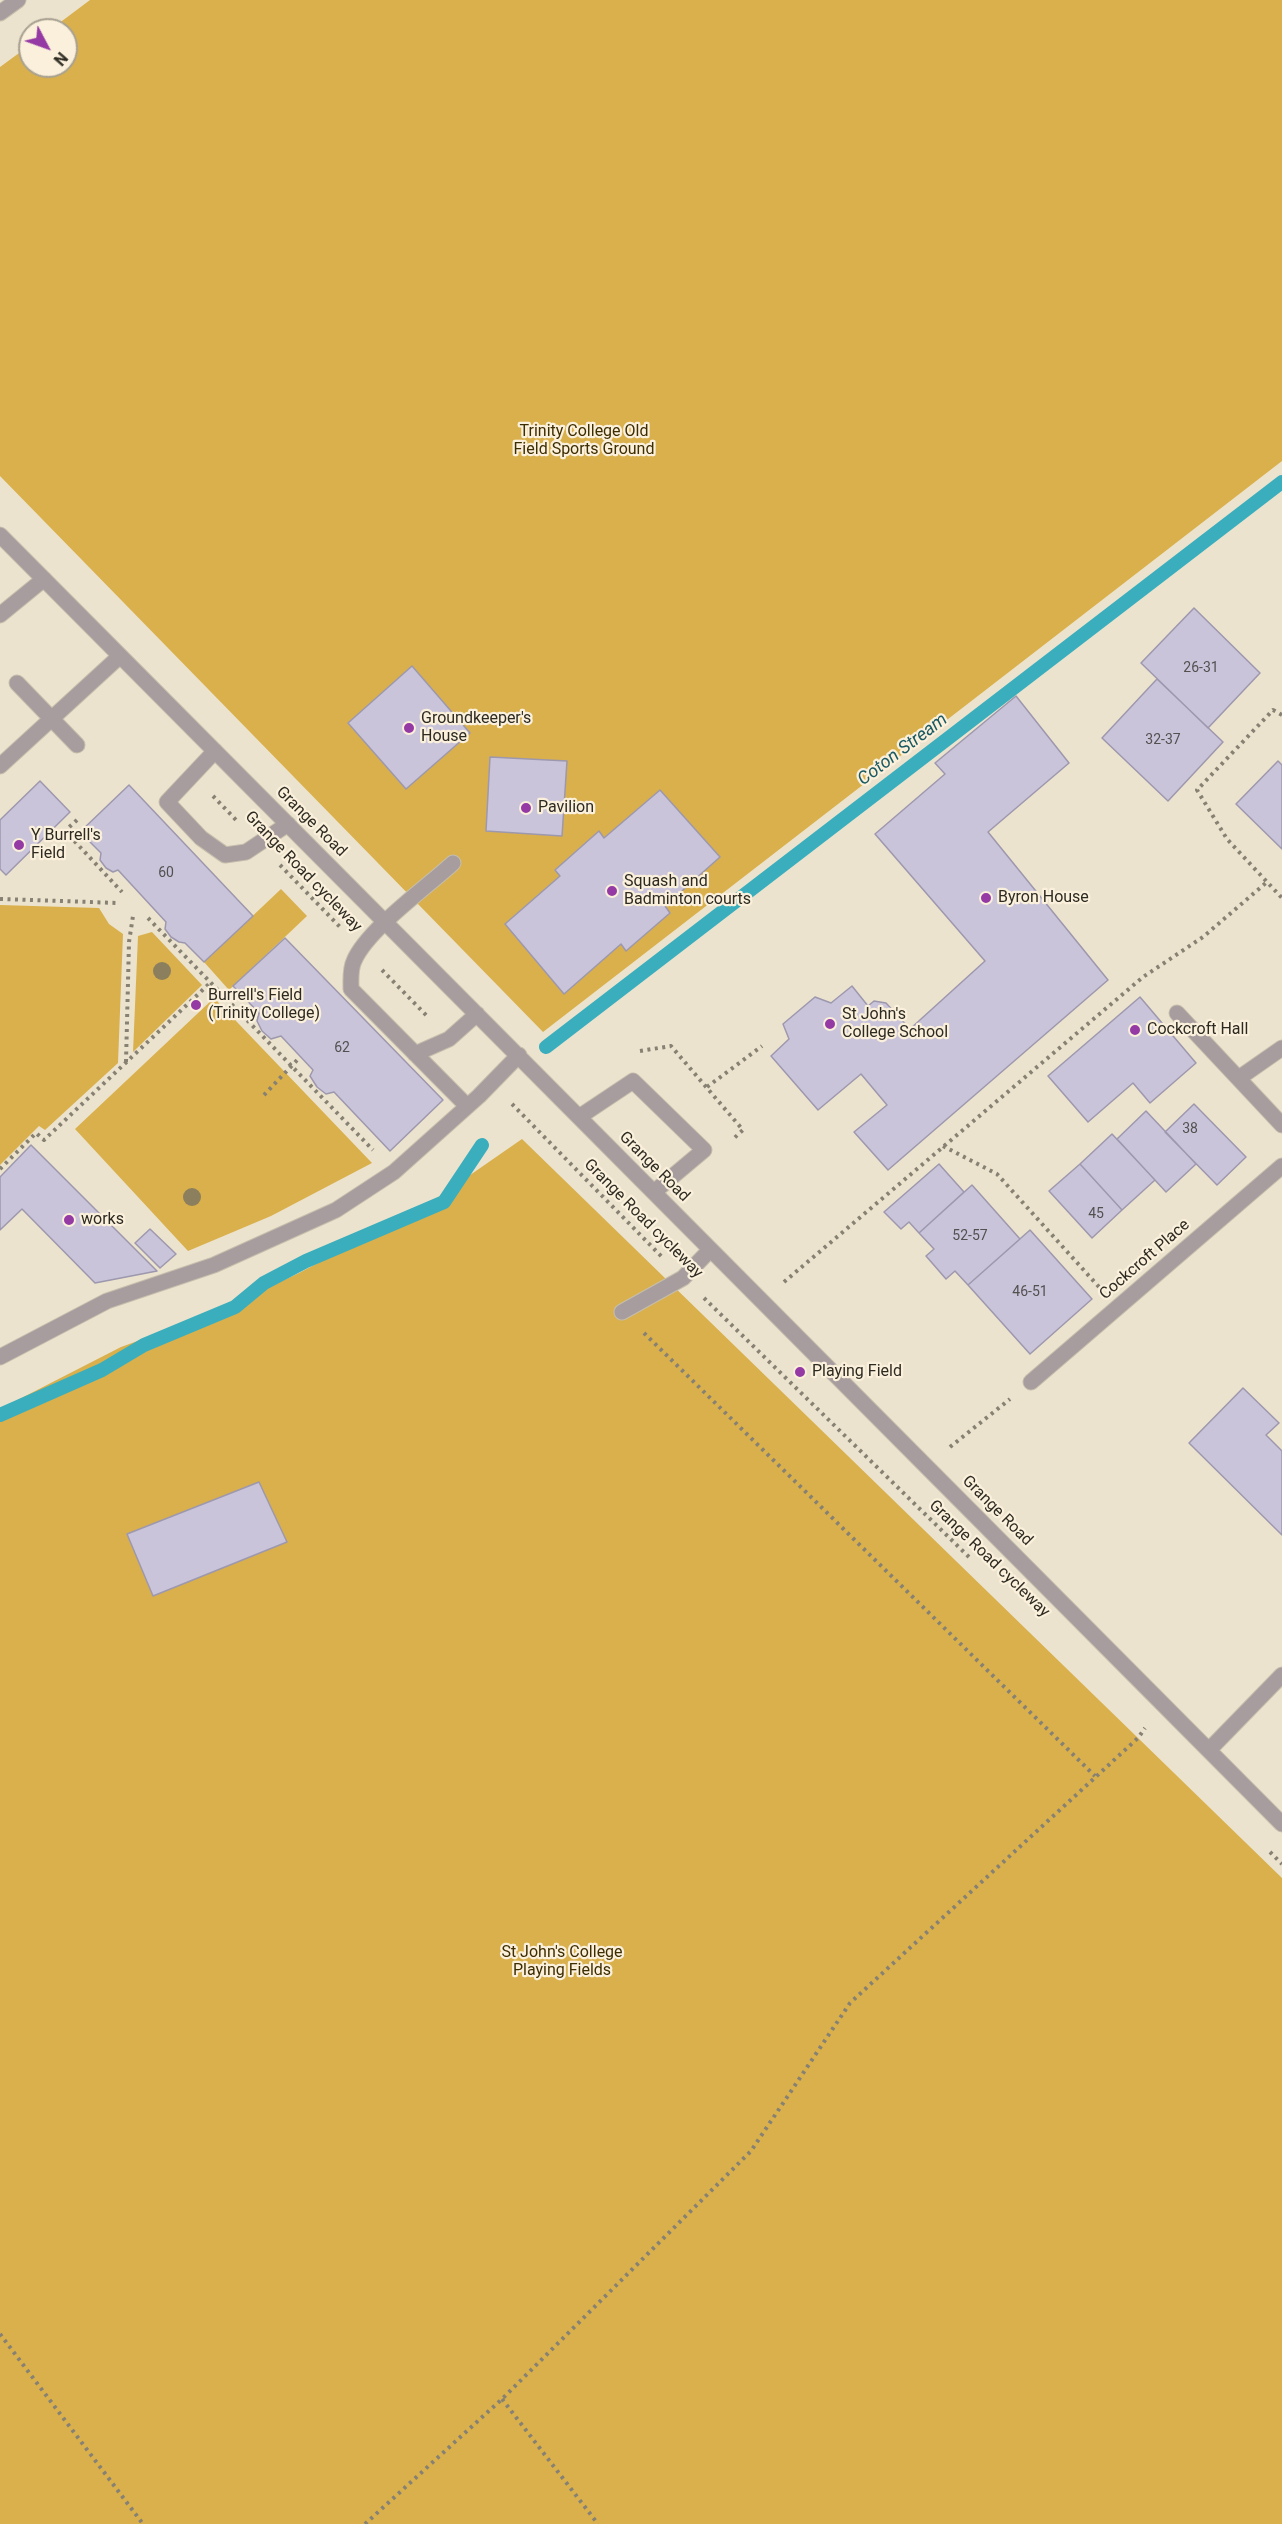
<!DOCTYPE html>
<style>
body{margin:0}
#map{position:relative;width:1282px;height:2524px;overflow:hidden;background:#ece3ce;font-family:Roboto,sans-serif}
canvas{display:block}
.north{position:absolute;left:18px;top:18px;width:60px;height:60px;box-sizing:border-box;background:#faf0db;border:2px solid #a8a191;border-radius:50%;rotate:131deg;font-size:16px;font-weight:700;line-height:24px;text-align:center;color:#2d2a22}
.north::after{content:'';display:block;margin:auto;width:21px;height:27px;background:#953aa4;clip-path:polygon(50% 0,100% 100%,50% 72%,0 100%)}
</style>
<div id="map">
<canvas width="1282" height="2524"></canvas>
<div class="north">N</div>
</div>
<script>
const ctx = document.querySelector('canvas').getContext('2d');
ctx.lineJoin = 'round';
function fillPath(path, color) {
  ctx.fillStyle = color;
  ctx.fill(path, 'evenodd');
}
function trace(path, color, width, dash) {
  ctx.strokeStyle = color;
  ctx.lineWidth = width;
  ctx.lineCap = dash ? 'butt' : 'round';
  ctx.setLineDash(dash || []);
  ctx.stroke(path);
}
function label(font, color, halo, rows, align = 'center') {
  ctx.font = font + ' Roboto,sans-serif';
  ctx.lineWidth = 4.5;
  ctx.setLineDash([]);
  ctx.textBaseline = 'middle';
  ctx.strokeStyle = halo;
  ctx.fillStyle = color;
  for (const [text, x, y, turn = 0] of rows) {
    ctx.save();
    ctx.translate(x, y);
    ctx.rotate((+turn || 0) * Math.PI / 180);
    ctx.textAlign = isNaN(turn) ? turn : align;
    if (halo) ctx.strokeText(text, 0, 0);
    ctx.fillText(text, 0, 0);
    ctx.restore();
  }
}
fillPath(new Path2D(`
 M 90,0 L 1282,0 L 1282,461 L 543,1032 L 0,476 L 0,67 L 30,45 L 30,66 L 66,66 L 66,30 L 50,30 Z
 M 281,889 L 307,916 L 229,990 L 204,962 Z
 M 0,905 L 99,908 L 109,924 L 123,934 L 118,1063 L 45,1130 L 39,1126 L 0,1165 Z
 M 152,932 L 202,985 L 133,1052 L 138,936 Z
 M 214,998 L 372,1163 L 271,1216 L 188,1251 L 75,1129 Z
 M 522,1139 L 1282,1878 L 1282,2524 L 0,2524 L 0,1409 L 121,1347 L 212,1314 L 299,1273 L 424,1207 Z`), '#d9b04c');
trace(new Path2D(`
 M 546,1047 L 1282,482
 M 0,1415 L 102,1370 L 144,1345 L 235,1307 L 264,1283 L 306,1261 L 444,1202 L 482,1145`), '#3aaebd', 14);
const building = new Path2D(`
 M 1194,608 L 1260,673 L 1208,728 L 1141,663 Z
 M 412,666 L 470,733 L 406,789 L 348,723 Z
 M 1157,679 L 1223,742 L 1168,801 L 1102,738 Z
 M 1016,696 L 1069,763 L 988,832 L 1108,980 L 888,1170 L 854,1132 L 887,1105 L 861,1074 L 818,1110 L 771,1056 L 789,1039 L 783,1024 L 815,997 L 831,1003 L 852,986 L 868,1006 L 874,1001 L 886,1003 L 910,1029 L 985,961 L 875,834 L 945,774 L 935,763 Z
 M 490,757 L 567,761 L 562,836 L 486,831 Z
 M 1278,761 L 1282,765 L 1282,849 L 1236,804 Z
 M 40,781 L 70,812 L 6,875 L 0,869 L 0,820 Z
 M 129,785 L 253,916 L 204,962 L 185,943 L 179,942 L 171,937 L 165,929 L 166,922 L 118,870 L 113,872 L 106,868 L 100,860 L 101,853 L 80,832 Z
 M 660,790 L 720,857 L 665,906 L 670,913 L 626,951 L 621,944 L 564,994 L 505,924 L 560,876 L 555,870 L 599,831 L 604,838 Z
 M 285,938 L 443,1100 L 390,1151 L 334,1092 L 326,1094 L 317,1087 L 310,1076 L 313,1070 L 281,1036 L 271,1039 L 262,1031 L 257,1021 L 259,1013 L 233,986 Z
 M 1140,997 L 1196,1063 L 1150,1103 L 1133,1083 L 1088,1122 L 1048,1076 Z
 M 1194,1104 L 1246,1157 L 1217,1185 L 1165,1132 Z
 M 1146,1111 L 1196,1164 L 1166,1192 L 1117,1139 Z
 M 1112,1134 L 1155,1180 L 1122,1210 L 1080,1164 Z
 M 31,1145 L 157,1271 L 95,1283 L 22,1209 L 0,1230 L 0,1177 Z
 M 939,1164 L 964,1192 L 919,1233 L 909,1222 L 901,1229 L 884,1212 Z
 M 1080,1164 L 1122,1210 L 1092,1238 L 1049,1191 Z
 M 972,1185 L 1020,1239 L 968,1285 L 955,1271 L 946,1279 L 926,1256 L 934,1249 L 919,1233 Z
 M 150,1229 L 176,1254 L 160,1268 L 135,1243 Z
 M 1030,1230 L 1092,1299 L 1030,1354 L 968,1285 Z
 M 1243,1388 L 1279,1423 L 1266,1435 L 1282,1451 L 1282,1535 L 1189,1443 Z
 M 259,1482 L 287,1542 L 153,1596 L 127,1534 Z`);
fillPath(building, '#c9c4da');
trace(building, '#9d98ad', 1.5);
const minor = new Path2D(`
 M 0,13 L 18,0
 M 0,535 L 1282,1824
 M 0,615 L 44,579
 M 17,683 L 77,745
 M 215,751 L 167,802 L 201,838 L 225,855 L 246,852 L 288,824
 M 0,766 L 120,656
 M 453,863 C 427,887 367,930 354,961 C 350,969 351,980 351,989 L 467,1106
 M 1177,1013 L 1282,1125
 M 415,1054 L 449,1039 L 477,1014
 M 1239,1078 L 1282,1048
 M 579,1117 L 633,1081 L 704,1150 L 654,1192
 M 622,1312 L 683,1278 L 710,1250
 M 0,1357 L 107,1301 L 214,1265 L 336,1210 L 394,1172 L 479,1096 L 519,1055
 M 1031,1382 L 1282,1166
 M 1209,1750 L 1282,1675`);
trace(minor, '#c6beac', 17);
trace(new Path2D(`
 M 1282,715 L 1273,710 L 1197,790 L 1227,839 L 1282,898
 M 213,796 L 239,823
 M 77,820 L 65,831 L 122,892
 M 280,865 L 341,928
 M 0,899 L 119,903
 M 148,918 L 373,1150
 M 382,970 L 427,1016
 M 640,1051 L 671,1046 L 743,1130 L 732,1140
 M 126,1062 L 129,942 L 133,916
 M 707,1087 L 762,1046
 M 264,1095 L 300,1057
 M 512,1104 L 662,1257
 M 943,1146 L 997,1174 L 1099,1287
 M 0,1169 L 36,1133 L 44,1140 L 210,983
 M 784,1282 L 1143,977 L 1203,937 L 1267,882
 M 704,1298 L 971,1559
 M 644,1333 L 1095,1776
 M 950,1447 L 1010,1399
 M 1270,1852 L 1282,1864
 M 0,2334 L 143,2524
 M 502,2399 L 598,2524
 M 365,2524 L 502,2399 L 751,2151 L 850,2003 L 1138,1738 L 1145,1728`), '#878173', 4, [3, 4.5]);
trace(minor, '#a79c9e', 15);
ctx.fillStyle = '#8c7f5d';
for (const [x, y] of [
 [162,971],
 [192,1197]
]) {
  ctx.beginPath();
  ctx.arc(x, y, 9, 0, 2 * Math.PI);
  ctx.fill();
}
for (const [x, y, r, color] of [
 [409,728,6,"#953aa4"],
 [526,808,6,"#953aa4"],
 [19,845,6,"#953aa4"],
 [612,891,6,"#953aa4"],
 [986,898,6,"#953aa4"],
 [196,1005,6,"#953aa4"],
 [830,1024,6,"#953aa4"],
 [1135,1030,6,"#953aa4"],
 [69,1220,6,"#953aa4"],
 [800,1372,6,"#953aa4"]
]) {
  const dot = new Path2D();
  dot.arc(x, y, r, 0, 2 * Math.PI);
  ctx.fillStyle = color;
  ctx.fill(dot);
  trace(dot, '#faf0db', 2);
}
label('14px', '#545050', null, [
 ["26-31",1201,668],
 ["32-37",1163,740],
 ["60",166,873],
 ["62",342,1048],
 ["38",1190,1129],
 ["45",1096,1214],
 ["52-57",970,1236],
 ["46-51",1030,1292]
]);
label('16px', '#3e2d00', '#faf0db', [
 ["Trinity College Old",584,432],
 ["Field Sports Ground",584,450],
 ["St John's College",562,1953],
 ["Playing Fields",562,1971]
]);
label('16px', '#2d2a22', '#faf0db', [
 ["Groundkeeper's",421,719],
 ["House",421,737],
 ["Pavilion",538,808],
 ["Y Burrell's",31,836],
 ["Field",31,854],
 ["Squash and",624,882],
 ["Badminton courts",624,900],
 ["Byron House",998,898],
 ["Burrell's Field",208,996],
 ["(Trinity College)",208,1014],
 ["St John's",842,1015],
 ["College School",842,1033],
 ["Cockcroft Hall",1147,1030],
 ["works",81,1220],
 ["Playing Field",812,1372]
], 'left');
label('16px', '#2d2a22', '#faf0db', [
 ["Grange Road",311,822,45],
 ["Grange Road cycleway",303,872,46],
 ["Grange Road",654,1167,45],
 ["Grange Road cycleway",643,1219,45],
 ["Cockcroft Place",1145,1260,-41],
 ["Grange Road",997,1511,45],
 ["Grange Road cycleway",989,1559,44]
]);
label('italic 18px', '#195961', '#faf0db', [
 ["Coton Stream",903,750,-37]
]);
</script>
